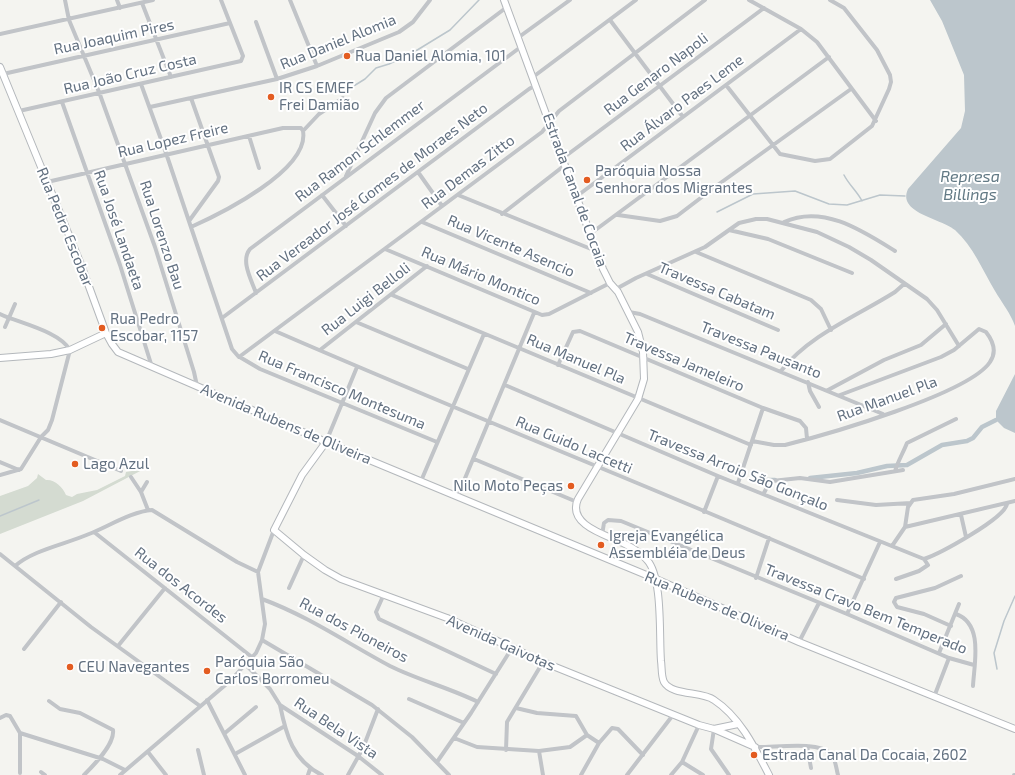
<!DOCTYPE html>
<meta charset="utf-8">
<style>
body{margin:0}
canvas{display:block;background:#f4f4f0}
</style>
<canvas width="1015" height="775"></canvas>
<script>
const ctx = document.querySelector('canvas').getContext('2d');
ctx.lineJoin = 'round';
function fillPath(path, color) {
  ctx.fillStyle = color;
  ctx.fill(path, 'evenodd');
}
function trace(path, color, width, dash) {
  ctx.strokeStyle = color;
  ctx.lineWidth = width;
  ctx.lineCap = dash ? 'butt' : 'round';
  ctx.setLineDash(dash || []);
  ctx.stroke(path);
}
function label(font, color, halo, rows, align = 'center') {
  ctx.font = font + ' "Exo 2",sans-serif';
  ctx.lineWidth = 4;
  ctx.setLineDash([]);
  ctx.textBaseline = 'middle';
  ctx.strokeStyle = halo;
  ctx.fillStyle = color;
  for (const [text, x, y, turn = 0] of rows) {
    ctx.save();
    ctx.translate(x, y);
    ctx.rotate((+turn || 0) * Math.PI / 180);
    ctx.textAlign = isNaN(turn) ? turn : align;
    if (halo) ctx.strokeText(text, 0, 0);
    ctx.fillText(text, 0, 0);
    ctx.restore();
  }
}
fillPath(new Path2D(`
 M 144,469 L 83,501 L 0,534 L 0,496 L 28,486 L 37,478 L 38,474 L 46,480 C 54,479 63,487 66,495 L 72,497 L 77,494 L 97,490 L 125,476 L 126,472 Z`), '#d4dbd1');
fillPath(new Path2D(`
 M 930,0 L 1015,0 L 1015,326 C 1011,314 1002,303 995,291 C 983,271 973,246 955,230 C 940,218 897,213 908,189 L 961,128 L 965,111 L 964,75 L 942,21 Z
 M 1015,374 L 1015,433 L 1004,428 L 996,420 L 996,411 Z`), '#bcc6cc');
trace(new Path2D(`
 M 344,92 L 365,79 L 376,68 L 389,64 L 414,52 L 450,30 L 479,0
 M 844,175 C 849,185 857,191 862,201
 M 717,212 L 753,194 L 795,191 L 829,204 L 847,205 L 880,195 L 905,196
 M 0,516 L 39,500
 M 997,669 L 994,653 L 1004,621 L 1015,596`), '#bcc6cc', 1.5);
trace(new Path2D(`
 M 810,478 L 857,473 L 887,466 L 907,465 L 942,445 L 967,441 L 973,438 L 982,427 L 996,420
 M 759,480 L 775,480`), '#bcc6cc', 4.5);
const secondary = new Path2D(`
 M 504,0 L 603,269 L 610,283 L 618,292 L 638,332 L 643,352 L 644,379 L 638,399 L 578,499 C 566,526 610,536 625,544 C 633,548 642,554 647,560 C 663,577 659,637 661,661 C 662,667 661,676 664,682 C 672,696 702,691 714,700 C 740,717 755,748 769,775
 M 0,67 L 80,262 L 106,333 L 112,344 L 118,352 L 326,442 L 656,579 L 799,642 L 1015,729
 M 0,358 L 51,354 L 70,350 L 106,333
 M 326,442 L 302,475 L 274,530 L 304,555 L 325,570 L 341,579 L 447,618 L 543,662 L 699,725 L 714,729 L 738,724
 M 714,729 L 755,747`);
trace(secondary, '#b4b8bc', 8);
trace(new Path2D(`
 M 65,0 L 69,20 L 99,92 L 155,247 L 194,372 L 197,386
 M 117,0 L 120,8
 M 290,0 L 317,66
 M 749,0 L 801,29 L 817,42 L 876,121
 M 142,3 L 171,77
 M 610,20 L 683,117
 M 256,22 L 277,79
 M 0,34 L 153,0
 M 519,37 L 570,0
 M 3,74 L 230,23
 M 533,77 L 636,0
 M 141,84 L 166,153 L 232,349 L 238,356 L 260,369 L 437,442
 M 726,85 L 780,154 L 815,161 L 830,159 L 872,126 L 889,89 L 891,82 L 890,75 L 877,50 L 844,8 L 830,0
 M 62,102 L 120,265 L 152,367
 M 150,107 L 277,79 L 317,66 L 399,32 L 413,22 L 430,0
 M 19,111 L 241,61 L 243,56 L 221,0
 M 249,136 L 259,168
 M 563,158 L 764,8
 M 418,172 L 442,206
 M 346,176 L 375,113 L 386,98 L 507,7
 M 47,182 L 283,128 L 301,128 L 303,131
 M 322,195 L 346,226
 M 458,195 L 596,251
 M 577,196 L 801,29
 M 502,214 L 565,165
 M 618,215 L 660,221 L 677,216 L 719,184 L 851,89
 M 189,221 L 218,181 L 219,177 L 191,98
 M 422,222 L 591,293
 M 784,222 C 823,204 863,231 895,251
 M 191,227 C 220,214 310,170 303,131 L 319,114 L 343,98
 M 729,230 L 768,239 L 852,273
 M 590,234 L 829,57
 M 385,249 L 542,315 L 549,314 L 610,283
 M 696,252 L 811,300 L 821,309 L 831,330
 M 647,274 L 778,330
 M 616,289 L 636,278 L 705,247 L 739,223 L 756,219 L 767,219 L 817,232 L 849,247 L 871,260 L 927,299 L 937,310 L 959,346
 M 256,293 C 252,281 240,261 250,249 L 522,46
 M 392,295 L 751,445
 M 629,312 L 640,314 L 883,414
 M 0,314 C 19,323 59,331 70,350 L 52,420 L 48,430 L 41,437 L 21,469 L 0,475
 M 222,318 L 529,89 L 536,85
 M 356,322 L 468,369
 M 5,327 L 15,304
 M 275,331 C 470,416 669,494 864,579
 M 320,350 L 427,266
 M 239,357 L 542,132 L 559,111 L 705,0
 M 558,365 L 573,332 L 580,331 L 763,408 L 800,421 L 806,428 L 807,439
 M 781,371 C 809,335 857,316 895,292 L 904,284
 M 808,382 L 810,391 L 819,407
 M 505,385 L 718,476 L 924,559 L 928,565 L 919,571 L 896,579
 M 828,390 L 884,360 L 921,345 L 946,324
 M 0,420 L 121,471
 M 752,441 L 774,445 L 785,445 C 825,435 969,394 990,362 C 997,352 993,341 986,332 L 979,329 L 954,350 L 941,357 L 840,395
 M 326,442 L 357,367
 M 474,459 L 577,502
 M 0,462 L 19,470
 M 895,471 C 898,461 903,453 907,443 L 956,419
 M 131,477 L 141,492 L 148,510
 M 421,481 L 484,334
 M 738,483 L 763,408
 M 141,492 L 147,482
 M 764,493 L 769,483 L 772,481 L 800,478 L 830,482 L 903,470
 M 458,495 L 534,313
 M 837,500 L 876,505 L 911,503
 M 704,512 L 718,476
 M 961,515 L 966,537
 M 905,527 L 1015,501
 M 94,532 L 253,658
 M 602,535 L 604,523 L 608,520 L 621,521 L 847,614 L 949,658 L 974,665
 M 892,546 L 905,527 L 908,507 L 913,500 L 954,494 L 1015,479
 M 0,554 L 91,627 L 200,706
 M 924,559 C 939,554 1004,519 1007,504
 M 15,566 C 33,550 66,544 89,534 C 107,527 133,511 152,510 L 237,562 L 258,572
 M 756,578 L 769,538
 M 289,588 L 304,555
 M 384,594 L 376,612 L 379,619 L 496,674
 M 262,599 C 308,616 347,643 390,666 C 418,680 450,688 478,702
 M 847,614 L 880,542
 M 956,614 C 984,624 974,664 973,686
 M 951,626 L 924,614 L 897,607 L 894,602 L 896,598 L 935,588 L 961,576
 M 262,640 L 372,705 L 412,737 L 449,775
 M 799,642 L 819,603
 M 118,646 L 165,588
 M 24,649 L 61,602
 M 939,653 L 959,604
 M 246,665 L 270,689 L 280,705 L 358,756 L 382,775
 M 934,697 L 949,658
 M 409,699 L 464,723
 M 207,700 L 245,775
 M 49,701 L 60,709 L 80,713 L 113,730 C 115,744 94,765 84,775
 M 280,705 C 286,735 293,761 322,775
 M 516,708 L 537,713 L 576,716 L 587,735 L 599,743
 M 0,718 L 6,715 L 10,716 L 20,733 L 20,773
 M 714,729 L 711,749 L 729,775
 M 20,733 L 103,759 L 125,770
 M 225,733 L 256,707
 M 454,738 L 477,747 L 539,751 L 570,747 L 587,735
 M 807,746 L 811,768
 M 755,747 C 773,748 818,740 831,754 C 836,760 836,768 838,775
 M 198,750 L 204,775
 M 506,750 L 507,722 L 543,662
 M 539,751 L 543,775
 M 148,752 L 166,775
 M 235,754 L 285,726
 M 437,762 L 471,713 L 512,648
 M 682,762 L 703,775
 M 41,772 L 45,775
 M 120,775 L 230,681 L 256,653 L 262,640 L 265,624 L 258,572 L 274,530
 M 308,775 L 310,769
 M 348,775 L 363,748 L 378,709
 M 581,775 L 599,743 L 612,728 L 618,729 L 643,755
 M 627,775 L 673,715
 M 671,775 L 682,762 L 699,725
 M 1014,775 L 1015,775`), '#c1c4c8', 4);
trace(secondary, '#fff', 6);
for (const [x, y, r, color] of [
 [347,56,4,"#e35c21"],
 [271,97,4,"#e35c21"],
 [587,180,4,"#e35c21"],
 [102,328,4,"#e35c21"],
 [75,464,4,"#e35c21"],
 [571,486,4,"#e35c21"],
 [601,545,4,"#e35c21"],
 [70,667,4,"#e35c21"],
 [207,671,4,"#e35c21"],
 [754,755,4,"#e35c21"]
]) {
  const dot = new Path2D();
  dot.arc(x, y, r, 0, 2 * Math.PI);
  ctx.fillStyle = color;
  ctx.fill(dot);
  trace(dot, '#fff', 1.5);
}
label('15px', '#637181', '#fff', [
 ["Rua Joaquim Pires",114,37,-12],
 ["Rua Daniel Alomia",338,42,-22],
 ["Rua João Cruz Costa",130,74,-13],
 ["Rua Genaro Napoli",656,74,-37],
 ["Rua Álvaro Paes Leme",682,103,-37],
 ["Rua Lopez Freire",173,140,-13],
 ["Rua Ramon Schlemmer",360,151,-37],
 ["Rua Demas Zitto",468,172,-37],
 ["Estrada Canal de Cocaia",575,190,70],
 ["Rua Vereador José Gomes de Moraes Neto",372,192,-37],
 ["Rua Pedro Escobar",65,227,68],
 ["Rua José Landaeta",119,230,71],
 ["Rua Lorenzo Bau",162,235,72],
 ["Rua Vicente Asencio",511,246,23],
 ["Rua Mário Montico",481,276,23],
 ["Travessa Cabatam",717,291,23],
 ["Rua Luigi Belloli",366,299,-38],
 ["Travessa Pausanto",761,350,22],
 ["Rua Manuel Pla",576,359,23],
 ["Travessa Jameleiro",684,362,23],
 ["Rua Francisco Montesuma",342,390,23],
 ["Rua Manuel Pla",887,399,-20],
 ["Avenida Rubens de Oliveira",286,424,23],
 ["Rua Guido Laccetti",574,445,23],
 ["Travessa Arroio São Gonçalo",738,470,22],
 ["Rua dos Acordes",181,585,38],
 ["Rua Rubens de Oliveira",717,606,23],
 ["Travessa Cravo Bem Temperado",866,609,22],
 ["Rua dos Pioneiros",354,630,28],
 ["Avenida Gaivotas",501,643,24],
 ["Rua Bela Vista",336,728,34]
]);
label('15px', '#637181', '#fff', [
 ["Rua Daniel Alomia, 101",355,56],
 ["IR CS EMEF",279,88],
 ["Frei Damião",279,105],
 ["Paróquia Nossa",595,171],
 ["Senhora dos Migrantes",595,188],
 ["Rua Pedro",110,319],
 ["Escobar, 1157",110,336],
 ["Lago Azul",83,464],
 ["Nilo Moto Peças",563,486,"right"],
 ["Igreja Evangélica",609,536],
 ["Assembléia de Deus",609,553],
 ["Paróquia São",215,662],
 ["Carlos Borromeu",215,679],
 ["CEU Navegantes",78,667],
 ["Estrada Canal Da Cocaia, 2602",762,755]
], 'left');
label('italic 16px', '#637a85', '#fff', [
 ["Represa",970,177],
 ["Billings",970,195]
]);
</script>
